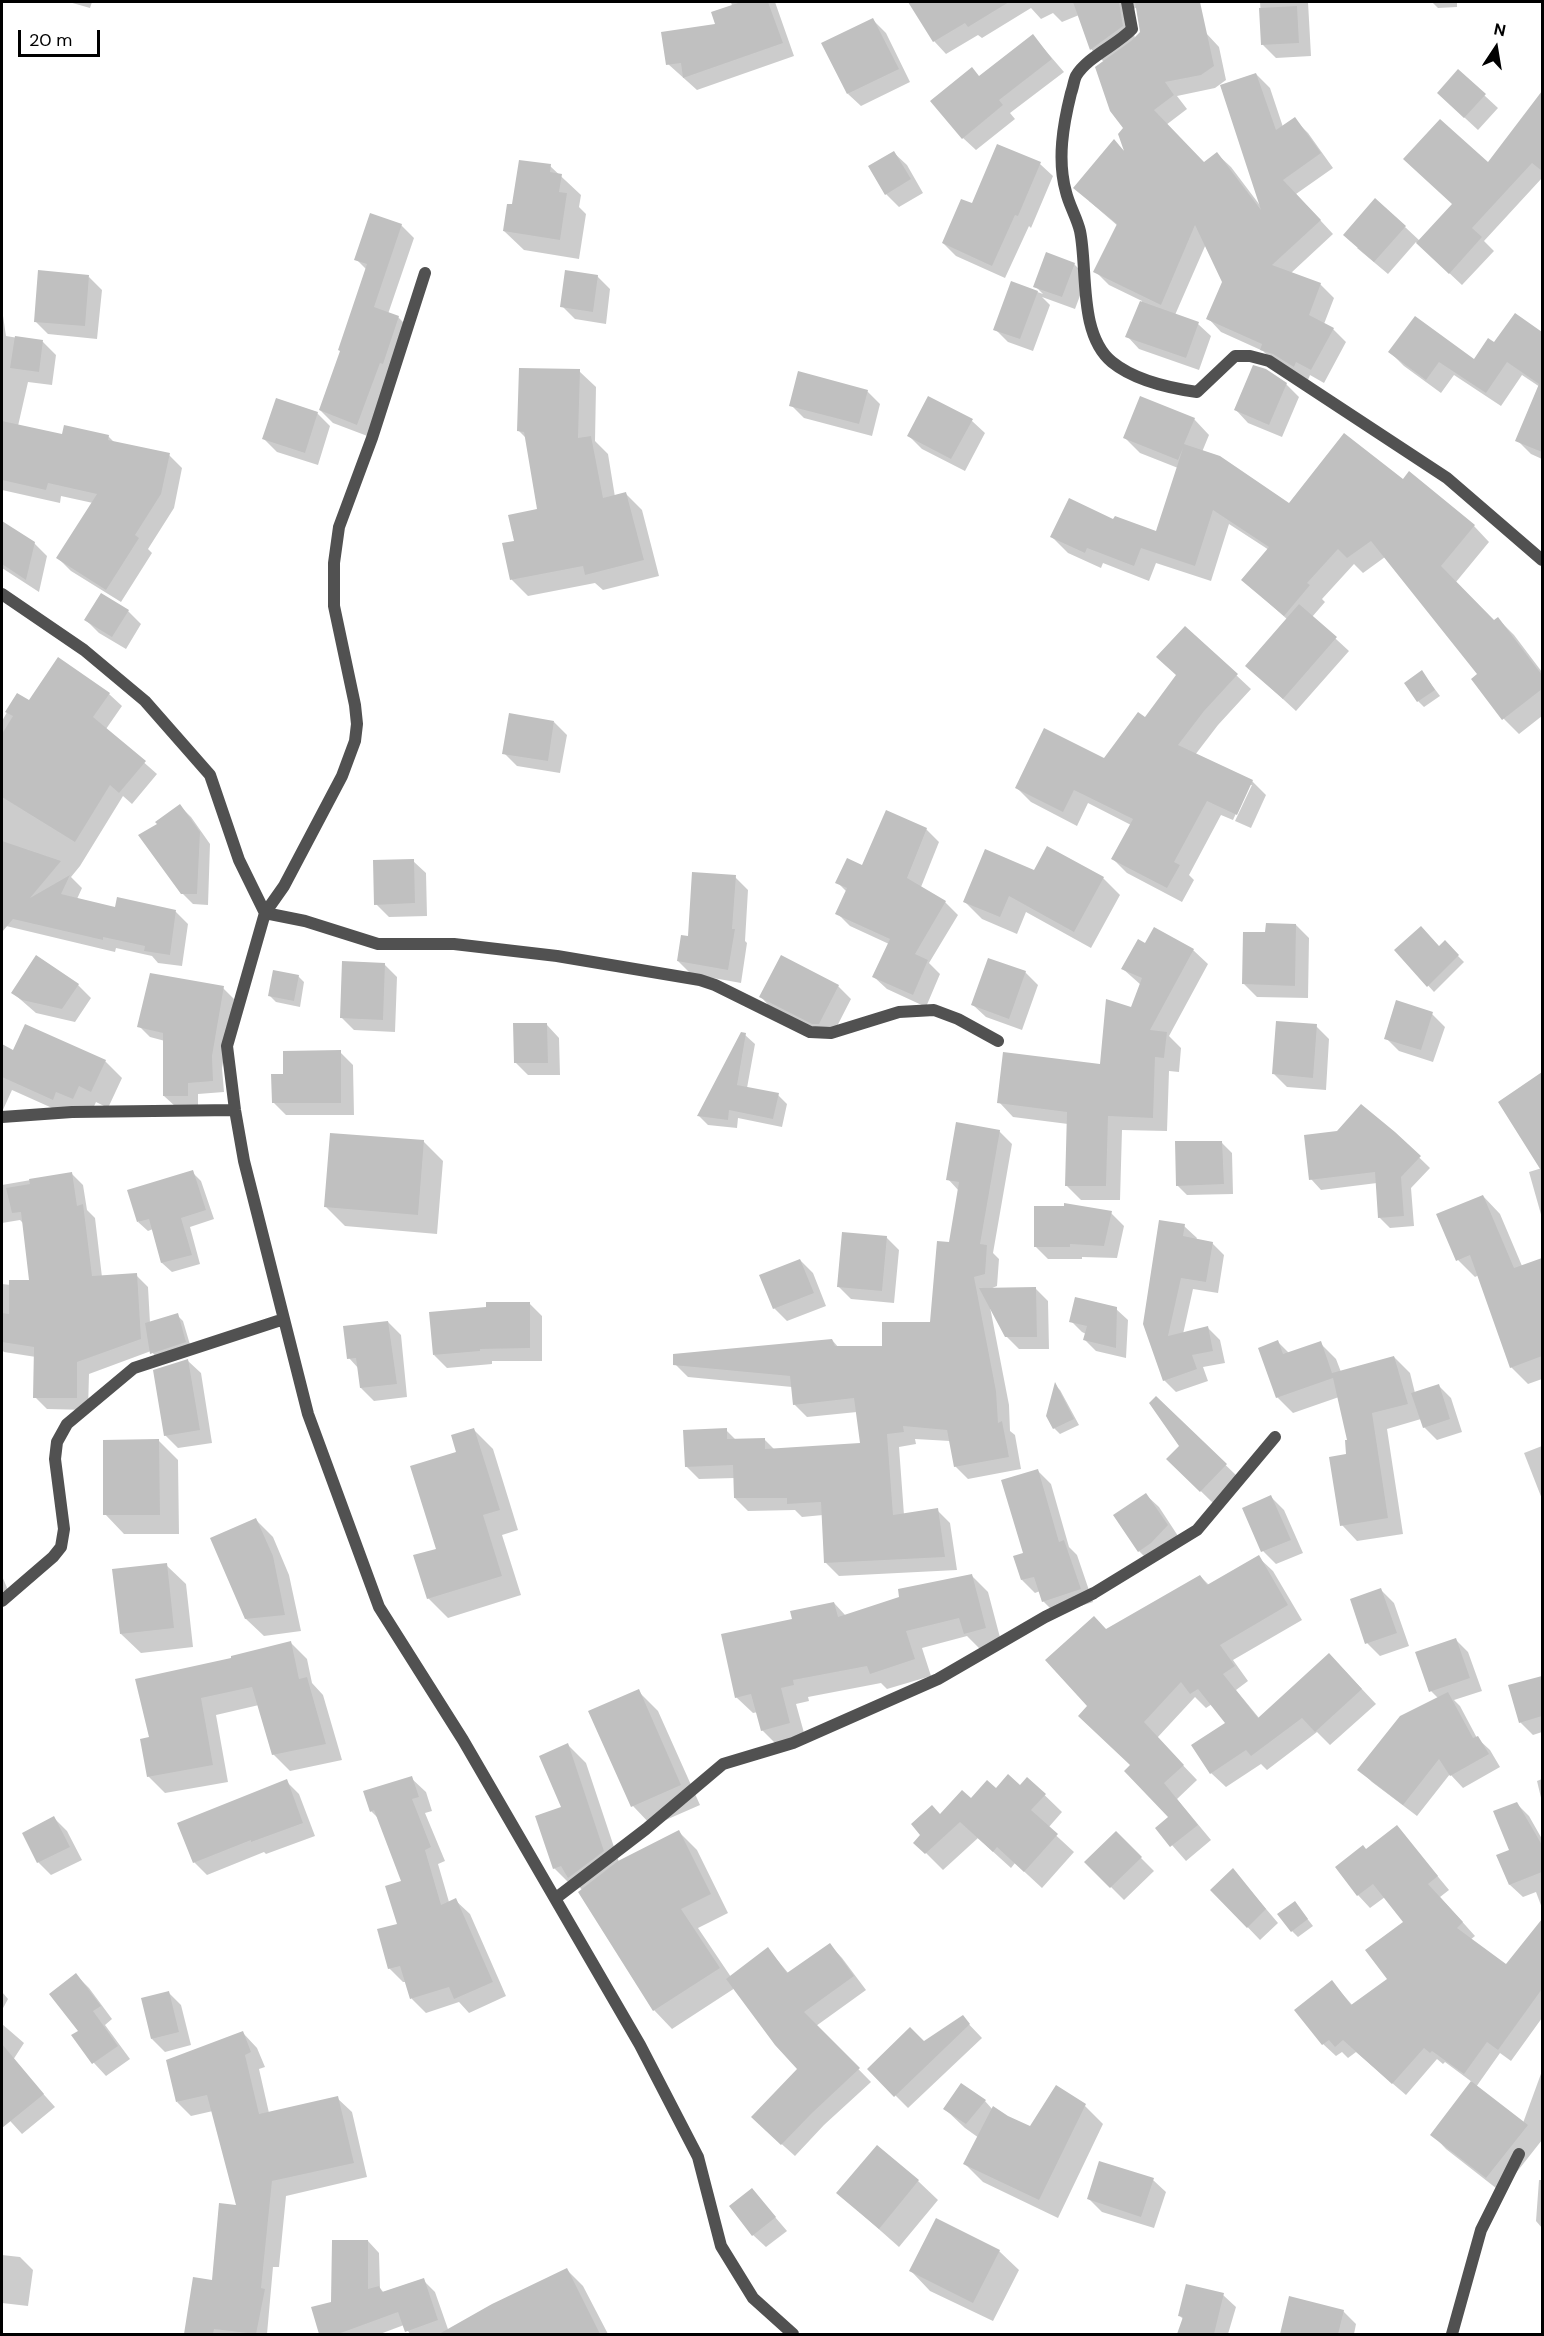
<!DOCTYPE html>
<style>
body{margin:0}
#map{position:relative;width:1544px;height:2336px;overflow:hidden;background:#fff;font-family:"DM Sans",sans-serif}
canvas{display:block}
.frame{position:absolute;inset:0;border:3px solid #000;pointer-events:none}
.north{position:absolute;left:1466px;top:18px;width:60px;height:60px;-webkit-text-stroke:4px #fff;paint-order:stroke;rotate:12deg;font-size:16px;font-weight:700;line-height:24px;text-align:center;color:#000}
.north::after{content:'';display:block;margin:auto;width:21px;height:27px;background:#000;clip-path:polygon(50% 0,100% 100%,50% 72%,0 100%)}
.scale{position:absolute;left:18px;top:30px;width:82px;height:27px;box-sizing:border-box;border:3px solid #000;border-top:0;padding-left:8px;font-size:18px;line-height:21px;white-space:nowrap;color:#000;-webkit-text-stroke:4px #fff;paint-order:stroke}
</style>
<div id="map">
<canvas width="1544" height="2336"></canvas>
<div class="frame"></div>
<div class="north">N</div>
<div class="scale">20 m</div>
</div>
<script>
const ctx = document.querySelector('canvas').getContext('2d');
ctx.lineJoin = 'round';
function fillPath(path, color) {
  ctx.fillStyle = color;
  ctx.fill(path, 'evenodd');
}
function trace(path, color, width, dash) {
  ctx.strokeStyle = color;
  ctx.lineWidth = width;
  ctx.lineCap = dash ? 'butt' : 'round';
  ctx.setLineDash(dash || []);
  ctx.stroke(path);
}
fillPath(new Path2D(`
 M 69,2 L 92,2 L 90,8 Z
 M 731,2 L 775,2 L 794,56 L 697,90 L 668,64 L 717,25 L 732,6 Z
 M 910,2 L 1138,2 L 1141,7 L 1135,8 L 1131,13 L 1135,39 L 1157,35 L 1151,2 L 1194,2 L 1200,34 L 1206,33 L 1219,47 L 1226,80 L 1215,88 L 1177,96 L 1187,109 L 1166,125 L 1204,164 L 1217,154 L 1231,167 L 1262,208 L 1256,74 L 1270,88 L 1283,127 L 1294,119 L 1308,133 L 1333,168 L 1296,194 L 1333,234 L 1291,273 L 1320,284 L 1334,298 L 1324,324 L 1333,329 L 1346,342 L 1324,383 L 1310,375 L 1308,380 L 1275,363 L 1263,351 L 1221,332 L 1208,318 L 1223,282 L 1206,244 L 1175,315 L 1198,324 L 1211,336 L 1199,370 L 1139,349 L 1127,336 L 1142,301 L 1109,285 L 1095,271 L 1118,226 L 1089,201 L 1114,141 L 1126,153 L 1125,128 L 1104,62 L 1091,49 L 1079,15 L 1062,22 L 1053,13 L 1041,19 L 1031,8 L 982,38 L 978,35 L 946,54 L 934,41 Z
 M 1260,2 L 1308,2 L 1311,56 L 1276,58 L 1263,45 Z
 M 1432,2 L 1457,2 L 1457,7 L 1438,8 Z
 M 873,20 L 886,33 L 910,82 L 861,106 L 848,94 Z
 M 1033,36 L 1064,72 L 1010,113 L 1015,119 L 976,150 L 963,138 L 980,77 Z
 M 1458,71 L 1498,108 L 1478,130 L 1452,106 Z
 M 1538,108 L 1542,112 L 1542,178 L 1484,241 L 1494,251 L 1462,285 L 1416,242 L 1388,274 L 1357,248 L 1405,227 L 1420,241 Z
 M 894,153 L 907,165 L 923,193 L 899,207 L 886,194 Z
 M 1040,164 L 1053,176 L 1031,228 L 1029,226 L 1005,278 L 956,256 L 943,243 L 972,205 Z
 M 550,166 L 581,195 L 579,207 L 586,214 L 579,259 L 524,250 L 504,231 L 513,206 Z
 M 401,225 L 414,238 L 388,314 L 398,317 L 411,330 L 370,437 L 333,423 L 320,410 L 342,351 L 366,269 L 356,259 Z
 M 1074,264 L 1087,277 L 1075,309 L 1042,297 L 1050,305 L 1033,351 L 1008,342 L 995,329 L 1012,283 L 1043,294 L 1035,286 Z
 M 597,276 L 610,289 L 606,324 L 575,319 L 562,306 Z
 M 89,277 L 102,290 L 97,339 L 48,334 L 35,321 Z
 M 2,309 L 6,336 L 43,342 L 56,355 L 52,385 L 28,382 L 18,426 L 63,436 L 108,436 L 115,443 L 169,455 L 182,468 L 174,508 L 148,549 L 152,553 L 121,602 L 71,571 L 58,558 L 93,503 L 61,496 L 60,503 L 2,490 Z
 M 1515,315 L 1542,334 L 1542,459 L 1531,454 L 1517,440 L 1540,387 L 1522,375 L 1501,406 L 1454,375 L 1441,393 L 1404,366 L 1390,352 L 1474,362 L 1494,344 Z
 M 579,371 L 596,387 L 595,441 L 608,454 L 615,497 L 626,494 L 642,510 L 659,576 L 603,590 L 595,583 L 528,596 L 512,580 L 504,544 L 516,542 L 539,510 L 526,438 L 519,431 Z
 M 1286,384 L 1299,397 L 1282,437 L 1248,423 L 1236,410 Z
 M 867,391 L 880,404 L 872,436 L 804,418 L 791,405 Z
 M 317,413 L 330,426 L 318,465 L 277,452 L 264,439 Z
 M 1194,419 L 1209,435 L 1202,452 L 1289,505 L 1403,481 L 1474,526 L 1489,542 L 1456,582 L 1494,622 L 1498,619 L 1514,635 L 1542,672 L 1542,716 L 1519,734 L 1504,719 L 1473,679 L 1479,674 L 1385,557 L 1363,573 L 1354,564 L 1322,599 L 1325,602 L 1312,617 L 1349,651 L 1296,711 L 1247,666 L 1288,620 L 1243,580 L 1269,550 L 1229,524 L 1211,581 L 1156,563 L 1149,581 L 1103,563 L 1101,568 L 1068,553 L 1052,537 L 1114,521 L 1157,533 L 1178,468 L 1140,453 L 1124,437 Z
 M 972,421 L 985,433 L 965,471 L 922,449 L 909,436 Z
 M 4,524 L 34,543 L 47,556 L 39,592 L 2,568 L 2,528 Z
 M 128,611 L 141,624 L 126,649 L 99,633 L 86,620 Z
 M 1422,672 L 1440,696 L 1424,707 L 1418,701 Z
 M 1236,675 L 1251,689 L 1218,725 L 1195,755 L 1252,781 L 1266,795 L 1251,828 L 1235,821 L 1252,785 L 1249,785 L 1233,820 L 1221,815 L 1189,875 L 1194,880 L 1182,902 L 1127,873 L 1113,859 L 1131,825 L 1088,803 L 1077,826 L 1031,802 L 1017,788 L 1104,760 L 1145,719 L 1178,676 Z
 M 109,694 L 122,706 L 106,729 L 157,774 L 132,804 L 123,796 L 80,866 L 71,877 L 82,888 L 77,899 L 116,908 L 176,912 L 188,924 L 182,966 L 158,963 L 152,956 L 116,948 L 115,952 L 2,925 L 2,721 L 17,695 L 29,702 Z
 M 554,722 L 567,735 L 560,773 L 517,766 L 504,753 Z
 M 180,806 L 191,817 L 210,844 L 208,905 L 193,904 L 182,893 L 159,824 Z
 M 886,812 L 926,829 L 939,842 L 921,887 L 945,902 L 958,915 L 929,963 L 940,974 L 926,1007 L 887,989 L 874,977 L 889,944 L 850,926 L 837,913 L 847,892 L 837,882 L 863,867 Z
 M 413,861 L 426,873 L 427,916 L 389,917 L 376,904 Z
 M 1035,872 L 1103,878 L 1120,895 L 1091,948 L 1026,912 L 1017,934 L 982,919 L 964,901 Z
 M 735,877 L 748,890 L 745,941 L 747,943 L 741,983 L 691,974 L 678,961 L 689,938 Z
 M 1296,925 L 1309,938 L 1308,998 L 1257,997 L 1244,984 L 1266,934 Z
 M 1445,943 L 1464,962 L 1434,992 L 1396,950 L 1440,948 Z
 M 1146,945 L 1193,950 L 1208,964 L 1169,1036 L 1181,1048 L 1179,1072 L 1169,1071 L 1167,1131 L 1122,1130 L 1120,1200 L 1081,1200 L 1066,1185 L 1068,1124 L 1013,1117 L 999,1102 L 1101,1065 L 1132,1009 L 1141,985 L 1123,969 Z
 M 384,964 L 397,977 L 395,1032 L 354,1030 L 341,1017 Z
 M 1025,972 L 1038,985 L 1022,1030 L 986,1017 L 973,1005 Z
 M 298,976 L 304,982 L 300,1007 L 276,1002 L 270,996 Z
 M 78,985 L 91,998 L 75,1022 L 36,1013 L 13,993 Z
 M 838,986 L 851,999 L 832,1036 L 773,1010 L 761,997 Z
 M 223,988 L 234,999 L 222,1068 L 224,1092 L 198,1094 L 198,1107 L 176,1107 L 164,1096 L 165,1041 L 150,1037 L 139,1026 Z
 M 1432,1014 L 1445,1027 L 1433,1062 L 1399,1051 L 1386,1038 Z
 M 547,1025 L 559,1038 L 560,1075 L 528,1075 L 515,1062 Z
 M 1316,1026 L 1329,1039 L 1326,1090 L 1287,1087 L 1274,1074 Z
 M 745,1035 L 755,1044 L 747,1088 L 778,1095 L 787,1104 L 782,1127 L 738,1118 L 737,1128 L 708,1125 L 699,1116 Z
 M 2,1046 L 14,1052 L 105,1061 L 122,1078 L 108,1108 L 96,1102 L 90,1115 L 70,1116 L 12,1090 L 2,1112 Z
 M 340,1052 L 353,1065 L 354,1115 L 286,1115 L 273,1102 L 284,1076 Z
 M 1542,1074 L 1542,1150 L 1537,1153 L 1500,1102 Z
 M 999,1131 L 1012,1144 L 993,1253 L 999,1259 L 997,1286 L 990,1289 L 1035,1288 L 1048,1301 L 1049,1349 L 1019,1349 L 1006,1336 L 990,1307 L 1009,1405 L 1010,1431 L 1015,1435 L 1021,1469 L 968,1479 L 955,1466 L 950,1441 L 915,1439 L 916,1444 L 899,1447 L 904,1515 L 937,1510 L 950,1523 L 957,1570 L 839,1576 L 826,1563 L 823,1515 L 802,1517 L 795,1510 L 748,1511 L 735,1498 L 735,1478 L 699,1479 L 686,1466 L 726,1430 L 736,1440 L 764,1439 L 775,1450 L 862,1445 L 857,1412 L 807,1417 L 794,1404 L 792,1387 L 688,1377 L 675,1364 L 832,1340 L 839,1348 L 884,1348 L 932,1323 L 950,1243 L 959,1191 L 948,1179 Z
 M 1394,1133 L 1430,1168 L 1411,1188 L 1414,1226 L 1390,1228 L 1379,1217 L 1377,1183 L 1321,1190 L 1311,1179 Z
 M 423,1141 L 443,1161 L 437,1234 L 345,1226 L 326,1207 Z
 M 1222,1143 L 1232,1153 L 1233,1194 L 1187,1195 L 1177,1185 Z
 M 1542,1168 L 1542,1218 L 1529,1172 Z
 M 192,1172 L 201,1181 L 214,1219 L 190,1227 L 200,1264 L 172,1272 L 162,1263 L 153,1229 L 148,1231 L 138,1222 Z
 M 71,1173 L 83,1185 L 87,1210 L 95,1218 L 102,1277 L 136,1275 L 148,1287 L 150,1323 L 177,1315 L 183,1321 L 191,1348 L 158,1359 L 151,1351 L 89,1374 L 88,1410 L 47,1409 L 35,1397 L 36,1357 L 4,1352 L 2,1350 L 2,1284 L 11,1285 L 30,1281 L 23,1223 L 20,1220 L 2,1223 L 2,1185 Z
 M 1483,1196 L 1500,1214 L 1525,1273 L 1539,1290 L 1542,1289 L 1542,1379 L 1528,1384 L 1511,1367 L 1479,1275 L 1475,1277 L 1458,1260 Z
 M 1111,1213 L 1124,1226 L 1117,1258 L 1082,1257 L 1082,1259 L 1048,1259 L 1035,1246 Z
 M 1184,1226 L 1197,1238 L 1196,1240 L 1212,1243 L 1224,1255 L 1218,1293 L 1193,1289 L 1183,1334 L 1208,1328 L 1220,1340 L 1225,1363 L 1203,1367 L 1208,1381 L 1176,1392 L 1164,1380 L 1144,1323 Z
 M 886,1237 L 899,1250 L 894,1303 L 851,1299 L 838,1286 Z
 M 800,1260 L 813,1273 L 826,1306 L 787,1321 L 774,1308 Z
 M 529,1303 L 542,1316 L 542,1361 L 492,1361 L 492,1364 L 447,1368 L 434,1355 Z
 M 1116,1309 L 1128,1320 L 1126,1358 L 1096,1351 L 1085,1340 L 1086,1334 L 1082,1332 L 1071,1321 Z
 M 388,1322 L 401,1335 L 407,1397 L 374,1401 L 361,1388 L 359,1369 L 349,1358 Z
 M 1278,1342 L 1290,1354 L 1320,1343 L 1336,1359 L 1341,1372 L 1394,1357 L 1410,1373 L 1415,1393 L 1438,1385 L 1451,1398 L 1462,1432 L 1437,1440 L 1424,1427 L 1421,1419 L 1387,1429 L 1403,1534 L 1357,1541 L 1342,1525 L 1349,1441 L 1339,1397 L 1293,1413 L 1277,1397 Z
 M 188,1361 L 201,1373 L 212,1443 L 178,1448 L 165,1435 Z
 M 1055,1385 L 1060,1390 L 1079,1425 L 1060,1434 L 1054,1428 Z
 M 1156,1398 L 1238,1477 L 1213,1503 L 1172,1463 L 1181,1447 Z
 M 474,1430 L 493,1449 L 518,1530 L 502,1535 L 521,1595 L 448,1618 L 428,1598 L 458,1453 Z
 M 159,1441 L 178,1460 L 179,1534 L 124,1534 L 105,1514 Z
 M 1542,1446 L 1542,1499 L 1524,1453 Z
 M 1038,1471 L 1051,1484 L 1069,1547 L 1077,1555 L 1093,1602 L 1056,1614 L 1043,1601 L 1040,1591 L 1035,1593 L 1022,1580 Z
 M 1146,1495 L 1159,1507 L 1180,1539 L 1152,1564 L 1139,1551 Z
 M 1271,1497 L 1284,1510 L 1303,1553 L 1276,1564 L 1263,1551 Z
 M 256,1520 L 273,1537 L 289,1575 L 301,1631 L 264,1636 L 246,1619 Z
 M 1258,1557 L 1273,1571 L 1302,1620 L 1233,1660 L 1248,1681 L 1236,1690 L 1259,1718 L 1344,1670 L 1376,1704 L 1330,1745 L 1317,1732 L 1267,1770 L 1261,1764 L 1226,1787 L 1211,1773 L 1227,1723 L 1212,1704 L 1206,1708 L 1195,1697 L 1157,1738 L 1197,1780 L 1177,1799 L 1211,1840 L 1186,1861 L 1157,1828 L 1171,1817 L 1089,1706 L 1106,1631 L 1200,1576 L 1209,1585 Z
 M 166,1565 L 186,1584 L 193,1647 L 141,1653 L 121,1634 Z
 M 971,1575 L 988,1592 L 1002,1645 L 981,1650 L 967,1636 L 922,1648 L 931,1676 L 887,1689 L 881,1683 L 808,1697 L 809,1701 L 796,1704 L 806,1740 L 779,1747 L 762,1730 L 758,1712 L 753,1713 L 736,1697 L 793,1620 L 834,1603 L 846,1616 Z
 M 2,1576 L 8,1590 L 2,1592 Z
 M 1381,1590 L 1394,1603 L 1409,1646 L 1380,1656 L 1367,1643 Z
 M 1455,1639 L 1468,1652 L 1482,1691 L 1454,1700 L 1460,1706 L 1477,1738 L 1490,1750 L 1500,1767 L 1463,1788 L 1450,1774 L 1417,1816 L 1372,1782 L 1359,1769 L 1438,1698 L 1431,1691 Z
 M 290,1642 L 307,1659 L 312,1683 L 323,1695 L 342,1760 L 290,1771 L 273,1754 L 259,1705 L 216,1715 L 228,1782 L 165,1793 L 148,1776 L 151,1739 L 233,1659 Z
 M 1542,1677 L 1542,1732 L 1533,1735 L 1520,1722 L 1510,1686 Z
 M 638,1691 L 658,1711 L 700,1805 L 652,1826 L 633,1806 L 590,1712 Z
 M 568,1745 L 586,1763 L 619,1862 L 679,1832 L 697,1850 L 728,1913 L 698,1928 L 731,1977 L 768,1949 L 789,1974 L 830,1945 L 842,1958 L 866,1990 L 816,2026 L 871,2082 L 824,2125 L 795,2156 L 766,2130 L 799,2069 L 735,1988 L 672,2029 L 654,2010 L 579,1892 L 582,1890 L 577,1884 L 572,1886 L 554,1868 L 563,1808 Z
 M 411,1778 L 426,1792 L 432,1811 L 425,1813 L 445,1861 L 438,1864 L 449,1902 L 455,1900 L 470,1914 L 506,1996 L 469,2013 L 459,2002 L 426,2013 L 412,1999 L 407,1982 L 403,1982 L 389,1968 L 399,1925 L 403,1882 L 378,1818 L 371,1811 Z
 M 1028,1779 L 1062,1812 L 1048,1828 L 1074,1852 L 1042,1888 L 1015,1863 L 1011,1868 L 978,1838 L 943,1870 L 915,1842 L 940,1816 L 996,1790 L 1020,1787 Z
 M 1542,1779 L 1542,1802 L 1537,1781 Z
 M 286,1781 L 299,1794 L 315,1836 L 266,1854 L 264,1852 L 207,1875 L 194,1862 Z
 M 1516,1803 L 1529,1816 L 1542,1839 L 1542,1908 L 1536,1892 L 1523,1897 L 1510,1885 L 1498,1856 L 1511,1851 Z
 M 54,1818 L 67,1831 L 82,1860 L 51,1875 L 38,1862 Z
 M 1397,1827 L 1449,1890 L 1440,1897 L 1475,1936 L 1470,1940 L 1506,1966 L 1542,1922 L 1542,2018 L 1511,2061 L 1500,2053 L 1476,2087 L 1523,2123 L 1542,2071 L 1542,2140 L 1501,2192 L 1446,2149 L 1432,2134 L 1472,2082 L 1445,2062 L 1443,2064 L 1437,2059 L 1406,2095 L 1356,2052 L 1348,2058 L 1342,2052 L 1336,2056 L 1323,2044 L 1332,1982 L 1353,2006 L 1389,1979 L 1405,1922 L 1385,1897 L 1370,1908 L 1358,1895 L 1337,1867 L 1367,1851 Z
 M 1116,1833 L 1154,1871 L 1124,1900 L 1086,1862 Z
 M 1233,1870 L 1278,1923 L 1260,1940 L 1212,1890 Z
 M 1295,1903 L 1313,1926 L 1298,1937 L 1292,1931 Z
 M 76,1975 L 89,1988 L 112,2019 L 105,2025 L 130,2059 L 106,2076 L 94,2063 L 80,2031 Z
 M 2,1992 L 8,1999 L 2,2010 Z
 M 168,1992 L 181,2005 L 191,2045 L 165,2052 L 152,2039 Z
 M 962,2017 L 982,2038 L 908,2108 L 869,2069 L 923,2043 Z
 M 2,2024 L 24,2043 L 13,2060 L 55,2107 L 22,2134 L 2,2112 L 2,2072 L 9,2066 L 2,2061 Z
 M 243,2033 L 257,2048 L 265,2067 L 259,2069 L 269,2113 L 337,2098 L 352,2112 L 367,2177 L 286,2196 L 279,2267 L 273,2267 L 267,2334 L 211,2334 L 202,2333 L 213,2282 L 238,2206 L 213,2111 L 191,2116 L 177,2102 Z
 M 985,2101 L 993,2110 L 1030,2128 L 1085,2106 L 1103,2124 L 1058,2218 L 983,2182 L 965,2164 L 979,2138 L 965,2128 L 945,2109 Z
 M 1153,2180 L 1166,2192 L 1154,2228 L 1102,2212 L 1089,2199 Z
 M 1539,2180 L 1542,2180 L 1542,2228 L 1536,2221 Z
 M 918,2181 L 938,2200 L 899,2247 L 838,2193 Z
 M 752,2190 L 787,2231 L 766,2247 L 753,2235 Z
 M 368,2241 L 379,2253 L 380,2288 L 384,2293 L 423,2280 L 435,2292 L 449,2332 L 442,2334 L 410,2334 L 404,2325 L 380,2334 L 320,2334 L 313,2308 L 333,2303 Z
 M 999,2251 L 1019,2270 L 993,2321 L 930,2291 L 911,2271 Z
 M 2,2255 L 20,2257 L 33,2270 L 28,2306 L 2,2303 Z
 M 567,2270 L 583,2286 L 608,2334 L 470,2334 L 464,2323 Z
 M 1223,2295 L 1236,2307 L 1228,2334 L 1179,2334 L 1184,2320 L 1180,2316 Z
 M 1290,2298 L 1343,2311 L 1356,2324 L 1354,2334 L 1281,2334 Z`), '#0003');
fillPath(new Path2D(`
 M 741,2 L 768,2 L 783,43 L 683,78 L 681,63 L 666,65 L 661,32 L 715,24 L 711,12 Z
 M 908,2 L 1009,2 L 968,27 L 965,23 L 933,42 Z
 M 1073,2 L 1119,2 L 1123,26 L 1090,50 Z
 M 1135,2 L 1200,2 L 1214,66 L 1201,75 L 1165,82 L 1174,95 L 1154,110 L 1204,162 L 1217,152 L 1261,210 L 1220,85 L 1256,73 L 1276,130 L 1295,117 L 1321,153 L 1283,180 L 1321,220 L 1272,265 L 1321,283 L 1309,315 L 1334,328 L 1311,370 L 1296,362 L 1294,367 L 1273,354 L 1260,350 L 1262,344 L 1206,319 L 1222,282 L 1195,225 L 1161,305 L 1093,272 L 1117,224 L 1073,188 L 1114,139 L 1124,151 L 1118,134 L 1123,128 L 1110,111 L 1095,67 L 1131,41 L 1140,32 Z
 M 1297,6 L 1299,43 L 1261,45 L 1259,8 Z
 M 873,18 L 899,69 L 847,94 L 821,43 Z
 M 1033,34 L 1052,59 L 999,100 L 1003,105 L 962,139 L 930,101 L 972,67 L 979,76 Z
 M 1458,69 L 1486,94 L 1464,118 L 1437,93 Z
 M 1542,91 L 1542,171 L 1532,163 L 1472,228 L 1482,237 L 1449,274 L 1416,243 L 1452,204 L 1403,159 L 1440,119 L 1488,162 Z
 M 997,144 L 1041,162 L 1018,216 L 1015,215 L 992,266 L 942,243 L 961,199 L 972,203 Z
 M 894,151 L 911,179 L 885,195 L 868,166 Z
 M 519,160 L 551,164 L 550,172 L 562,174 L 559,192 L 567,193 L 560,240 L 503,231 L 507,204 L 512,204 Z
 M 1375,198 L 1406,226 L 1374,262 L 1343,235 Z
 M 370,213 L 402,224 L 374,307 L 399,316 L 383,364 L 380,363 L 357,425 L 319,410 L 340,351 L 338,350 L 367,264 L 354,260 Z
 M 1046,252 L 1075,263 L 1062,297 L 1033,287 Z
 M 38,270 L 89,275 L 85,326 L 34,322 Z
 M 565,270 L 598,275 L 593,312 L 560,307 Z
 M 1011,281 L 1038,291 L 1020,339 L 993,330 Z
 M 1140,301 L 1199,322 L 1186,358 L 1125,337 Z
 M 1515,313 L 1542,332 L 1542,452 L 1515,441 L 1539,384 L 1507,362 L 1486,393 L 1439,362 L 1426,380 L 1388,352 L 1415,316 L 1474,359 L 1488,338 L 1494,342 Z
 M 15,336 L 43,340 L 39,372 L 10,368 Z
 M 1253,365 L 1266,369 L 1287,383 L 1269,425 L 1234,410 Z
 M 519,368 L 580,369 L 578,438 L 591,436 L 603,498 L 626,492 L 644,560 L 585,575 L 583,566 L 510,580 L 502,543 L 514,541 L 508,515 L 537,509 L 524,432 L 517,431 Z
 M 798,371 L 868,390 L 859,424 L 789,406 Z
 M 928,396 L 973,419 L 951,459 L 907,436 Z
 M 1140,396 L 1195,418 L 1184,444 L 1220,456 L 1289,503 L 1344,433 L 1403,479 L 1409,471 L 1475,525 L 1441,566 L 1494,620 L 1498,617 L 1542,675 L 1542,689 L 1502,720 L 1471,679 L 1477,674 L 1371,541 L 1347,558 L 1338,549 L 1307,583 L 1310,585 L 1284,616 L 1241,580 L 1269,547 L 1213,510 L 1195,566 L 1141,548 L 1134,566 L 1087,548 L 1085,553 L 1050,537 L 1069,498 L 1113,519 L 1115,516 L 1156,531 L 1183,448 L 1178,460 L 1123,438 Z
 M 276,398 L 318,412 L 305,453 L 262,439 Z
 M 2,421 L 62,434 L 64,425 L 109,435 L 108,440 L 170,453 L 161,494 L 135,535 L 139,538 L 106,590 L 56,558 L 97,494 L 48,483 L 46,490 L 2,480 Z
 M 2,521 L 35,542 L 26,580 L 2,564 Z
 M 101,593 L 129,610 L 112,637 L 84,620 Z
 M 1299,604 L 1337,637 L 1283,699 L 1245,666 Z
 M 1185,626 L 1238,674 L 1204,711 L 1178,745 L 1253,780 L 1237,815 L 1207,801 L 1174,862 L 1180,865 L 1167,888 L 1111,859 L 1133,819 L 1074,790 L 1063,812 L 1015,788 L 1044,728 L 1104,758 L 1138,712 L 1145,717 L 1176,675 L 1156,657 Z
 M 58,657 L 110,693 L 93,717 L 146,761 L 119,793 L 110,785 L 75,842 L 2,797 L 2,734 L 13,716 L 5,712 L 17,693 L 29,700 Z
 M 1422,670 L 1435,690 L 1417,702 L 1404,683 Z
 M 509,713 L 554,721 L 548,761 L 502,754 Z
 M 180,804 L 200,832 L 197,894 L 181,894 L 138,835 L 157,824 L 155,822 Z
 M 886,810 L 927,828 L 907,878 L 946,901 L 915,954 L 928,960 L 913,995 L 872,977 L 890,939 L 835,914 L 847,888 L 835,883 L 847,858 L 862,865 Z
 M 2,841 L 61,861 L 30,898 L 70,875 L 61,894 L 115,907 L 117,897 L 176,910 L 170,955 L 144,951 L 145,946 L 103,937 L 103,940 L 13,919 L 2,932 Z
 M 1047,846 L 1104,877 L 1074,932 L 1009,896 L 1000,917 L 963,902 L 985,849 L 1034,870 Z
 M 414,859 L 415,903 L 374,905 L 373,860 Z
 M 692,872 L 736,875 L 732,929 L 735,929 L 728,970 L 677,961 L 681,935 L 688,936 Z
 M 1266,923 L 1296,924 L 1295,986 L 1242,984 L 1243,932 L 1265,932 Z
 M 1421,926 L 1439,946 L 1445,940 L 1459,955 L 1427,987 L 1394,950 Z
 M 1154,927 L 1194,949 L 1150,1030 L 1167,1032 L 1164,1058 L 1155,1057 L 1153,1118 L 1108,1116 L 1106,1186 L 1065,1186 L 1067,1112 L 997,1103 L 1003,1052 L 1100,1064 L 1106,999 L 1131,1007 L 1142,978 L 1121,969 L 1138,939 L 1145,943 Z
 M 36,955 L 79,984 L 62,1009 L 22,1000 L 11,993 Z
 M 781,955 L 839,985 L 819,1024 L 812,1024 L 759,997 Z
 M 988,958 L 1026,971 L 1009,1019 L 971,1005 Z
 M 342,961 L 385,963 L 383,1020 L 340,1018 Z
 M 273,970 L 299,975 L 294,1001 L 268,996 Z
 M 150,973 L 224,986 L 212,1056 L 213,1081 L 188,1083 L 188,1096 L 163,1096 L 163,1033 L 137,1027 Z
 M 1396,1000 L 1433,1012 L 1421,1050 L 1384,1039 Z
 M 1276,1021 L 1317,1024 L 1313,1078 L 1272,1074 Z
 M 513,1023 L 547,1023 L 548,1063 L 514,1063 Z
 M 25,1024 L 106,1060 L 91,1092 L 79,1086 L 73,1099 L 56,1092 L 53,1100 L 2,1077 L 2,1044 L 13,1050 Z
 M 741,1032 L 746,1033 L 737,1085 L 779,1093 L 773,1119 L 729,1110 L 728,1120 L 697,1116 Z
 M 341,1050 L 341,1103 L 272,1103 L 271,1074 L 283,1074 L 283,1051 Z
 M 1542,1072 L 1542,1172 L 1498,1102 Z
 M 1361,1104 L 1395,1132 L 1421,1156 L 1401,1177 L 1404,1216 L 1378,1218 L 1375,1172 L 1309,1180 L 1304,1135 L 1337,1131 Z
 M 956,1122 L 1000,1130 L 980,1244 L 987,1245 L 985,1274 L 974,1277 L 996,1391 L 998,1423 L 1002,1421 L 1009,1457 L 954,1467 L 947,1430 L 903,1426 L 904,1432 L 887,1434 L 893,1515 L 938,1508 L 945,1557 L 824,1563 L 821,1502 L 787,1504 L 787,1498 L 734,1498 L 733,1465 L 685,1467 L 683,1430 L 727,1428 L 727,1439 L 765,1438 L 765,1449 L 860,1443 L 854,1398 L 793,1405 L 790,1376 L 673,1365 L 673,1354 L 832,1339 L 835,1346 L 882,1346 L 882,1322 L 930,1322 L 937,1241 L 949,1242 L 959,1182 L 946,1180 Z
 M 330,1133 L 424,1140 L 418,1215 L 324,1207 Z
 M 1175,1141 L 1222,1141 L 1224,1184 L 1176,1186 Z
 M 193,1170 L 206,1210 L 181,1218 L 192,1255 L 161,1263 L 149,1219 L 137,1222 L 127,1190 Z
 M 72,1172 L 77,1206 L 83,1204 L 92,1276 L 137,1273 L 141,1339 L 77,1362 L 77,1398 L 33,1398 L 34,1347 L 2,1342 L 2,1313 L 9,1314 L 9,1280 L 29,1280 L 21,1212 L 12,1213 L 6,1188 L 30,1184 L 29,1179 Z
 M 1483,1195 L 1514,1268 L 1542,1258 L 1542,1356 L 1510,1368 L 1470,1255 L 1456,1261 L 1436,1214 Z
 M 1064,1203 L 1112,1211 L 1104,1246 L 1070,1244 L 1070,1247 L 1034,1247 L 1034,1206 L 1064,1206 Z
 M 1159,1220 L 1185,1224 L 1183,1236 L 1213,1242 L 1206,1282 L 1181,1278 L 1168,1336 L 1208,1326 L 1213,1351 L 1192,1355 L 1197,1369 L 1163,1381 L 1143,1324 Z
 M 842,1232 L 887,1236 L 882,1291 L 837,1287 Z
 M 800,1259 L 814,1293 L 773,1309 L 759,1275 Z
 M 1036,1287 L 1037,1337 L 1005,1337 L 979,1288 Z
 M 1075,1297 L 1117,1307 L 1116,1348 L 1083,1340 L 1087,1326 L 1069,1322 Z
 M 486,1302 L 530,1302 L 530,1348 L 480,1349 L 480,1351 L 433,1355 L 429,1312 L 486,1307 Z
 M 178,1313 L 186,1342 L 150,1354 L 145,1323 Z
 M 388,1321 L 397,1384 L 360,1388 L 356,1358 L 347,1359 L 343,1326 Z
 M 1278,1340 L 1283,1354 L 1321,1341 L 1332,1373 L 1394,1356 L 1408,1404 L 1372,1413 L 1388,1518 L 1340,1526 L 1329,1457 L 1346,1454 L 1345,1440 L 1347,1440 L 1333,1378 L 1276,1398 L 1258,1348 Z
 M 188,1359 L 200,1430 L 164,1436 L 153,1370 Z
 M 1055,1382 L 1074,1419 L 1053,1429 L 1046,1416 Z
 M 1439,1384 L 1450,1419 L 1423,1428 L 1411,1393 Z
 M 1156,1396 L 1227,1464 L 1200,1492 L 1166,1459 L 1179,1446 L 1149,1403 Z
 M 474,1428 L 500,1510 L 483,1515 L 502,1576 L 427,1599 L 413,1555 L 436,1549 L 410,1466 L 456,1452 L 451,1435 Z
 M 159,1439 L 160,1515 L 103,1515 L 103,1440 Z
 M 1038,1469 L 1059,1542 L 1064,1540 L 1081,1589 L 1042,1602 L 1034,1577 L 1021,1580 L 1013,1556 L 1023,1553 L 1001,1480 Z
 M 1146,1493 L 1168,1525 L 1151,1543 L 1138,1552 L 1113,1515 Z
 M 1271,1495 L 1291,1540 L 1261,1552 L 1242,1508 Z
 M 256,1518 L 273,1556 L 285,1615 L 245,1619 L 210,1538 Z
 M 1259,1555 L 1288,1605 L 1220,1645 L 1235,1666 L 1223,1674 L 1258,1718 L 1329,1653 L 1362,1689 L 1315,1732 L 1302,1718 L 1251,1756 L 1246,1750 L 1210,1774 L 1191,1745 L 1225,1723 L 1198,1689 L 1190,1694 L 1181,1682 L 1144,1722 L 1184,1765 L 1164,1783 L 1198,1825 L 1170,1847 L 1155,1828 L 1168,1817 L 1124,1771 L 1130,1765 L 1078,1716 L 1087,1706 L 1045,1660 L 1094,1616 L 1106,1629 L 1200,1575 L 1207,1585 Z
 M 167,1563 L 174,1628 L 120,1634 L 112,1569 Z
 M 972,1574 L 986,1628 L 964,1634 L 959,1618 L 906,1631 L 915,1659 L 870,1674 L 867,1666 L 793,1680 L 794,1685 L 781,1688 L 790,1723 L 761,1731 L 751,1694 L 735,1698 L 721,1634 L 792,1619 L 790,1611 L 834,1602 L 838,1617 L 899,1597 L 898,1589 Z
 M 1381,1588 L 1397,1633 L 1365,1644 L 1350,1599 Z
 M 1456,1638 L 1470,1678 L 1429,1692 L 1415,1652 Z
 M 291,1641 L 299,1679 L 307,1677 L 326,1744 L 272,1755 L 252,1687 L 201,1698 L 213,1765 L 147,1777 L 140,1739 L 149,1737 L 135,1679 L 231,1658 L 231,1656 Z
 M 1542,1676 L 1542,1716 L 1519,1723 L 1508,1685 Z
 M 639,1689 L 681,1785 L 631,1807 L 588,1711 Z
 M 1448,1692 L 1473,1738 L 1478,1736 L 1489,1754 L 1450,1776 L 1439,1759 L 1403,1805 L 1357,1770 L 1400,1716 Z
 M 568,1743 L 604,1851 L 568,1878 L 561,1866 L 553,1869 L 535,1816 L 561,1807 L 539,1756 Z
 M 1008,1774 L 1020,1785 L 1027,1777 L 1046,1794 L 1031,1810 L 1058,1834 L 1024,1872 L 997,1847 L 993,1852 L 960,1822 L 925,1854 L 913,1843 L 920,1835 L 911,1824 L 932,1805 L 940,1814 L 962,1790 L 971,1798 L 987,1780 L 996,1788 Z
 M 412,1776 L 419,1797 L 412,1799 L 431,1847 L 425,1850 L 441,1905 L 456,1898 L 493,1982 L 454,1999 L 449,1987 L 410,1999 L 400,1966 L 388,1969 L 377,1929 L 397,1924 L 385,1886 L 401,1881 L 374,1810 L 370,1812 L 363,1791 Z
 M 287,1779 L 303,1823 L 251,1842 L 251,1840 L 193,1863 L 177,1823 Z
 M 1517,1802 L 1542,1845 L 1542,1872 L 1509,1885 L 1496,1855 L 1509,1850 L 1493,1811 Z
 M 54,1816 L 70,1847 L 37,1863 L 22,1833 Z
 M 1397,1825 L 1438,1876 L 1428,1884 L 1463,1922 L 1457,1928 L 1506,1964 L 1542,1919 L 1542,1989 L 1498,2050 L 1487,2042 L 1464,2074 L 1432,2051 L 1430,2053 L 1424,2048 L 1392,2084 L 1343,2040 L 1335,2047 L 1329,2040 L 1322,2045 L 1294,2010 L 1332,1980 L 1351,2005 L 1387,1979 L 1365,1950 L 1403,1922 L 1373,1884 L 1357,1896 L 1335,1867 L 1363,1845 L 1366,1849 Z
 M 679,1830 L 711,1894 L 681,1909 L 720,1968 L 653,2011 L 578,1892 L 618,1861 Z
 M 1116,1831 L 1142,1857 L 1110,1888 L 1084,1862 Z
 M 1233,1868 L 1266,1909 L 1247,1928 L 1210,1890 Z
 M 1295,1901 L 1308,1919 L 1291,1932 L 1277,1914 Z
 M 830,1943 L 854,1976 L 804,2012 L 860,2068 L 812,2113 L 781,2145 L 751,2117 L 797,2069 L 775,2045 L 726,1979 L 768,1947 L 787,1973 Z
 M 76,1973 L 101,2006 L 93,2011 L 118,2046 L 92,2064 L 71,2035 L 78,2031 L 49,1994 Z
 M 169,1991 L 179,2032 L 151,2039 L 141,1998 Z
 M 963,2015 L 970,2024 L 894,2097 L 867,2069 L 910,2027 L 924,2041 Z
 M 243,2031 L 251,2052 L 245,2055 L 259,2114 L 338,2096 L 354,2163 L 272,2181 L 261,2288 L 265,2289 L 256,2334 L 214,2329 L 213,2334 L 184,2334 L 193,2277 L 212,2280 L 219,2203 L 236,2205 L 207,2095 L 176,2102 L 166,2060 Z
 M 2,2044 L 44,2094 L 2,2128 Z
 M 1471,2081 L 1528,2125 L 1486,2178 L 1430,2135 Z
 M 961,2083 L 986,2100 L 966,2124 L 943,2109 Z
 M 1056,2085 L 1086,2104 L 1039,2200 L 963,2164 L 993,2106 L 1008,2116 L 1030,2126 Z
 M 877,2145 L 919,2180 L 879,2229 L 836,2193 Z
 M 1099,2161 L 1154,2178 L 1141,2217 L 1087,2199 Z
 M 752,2188 L 776,2217 L 752,2236 L 729,2206 Z
 M 936,2218 L 1000,2250 L 973,2303 L 909,2271 Z
 M 332,2240 L 368,2240 L 368,2289 L 379,2286 L 382,2292 L 424,2278 L 438,2320 L 405,2332 L 398,2312 L 338,2334 L 319,2334 L 311,2307 L 331,2302 Z
 M 567,2268 L 600,2334 L 439,2334 L 492,2304 Z
 M 1186,2284 L 1224,2293 L 1214,2334 L 1177,2334 L 1183,2317 L 1178,2316 Z
 M 1289,2296 L 1344,2310 L 1338,2334 L 1280,2334 Z`), '#c0c0c0');
trace(new Path2D(`
 M 1127,2 L 1132,29 C 1117,45 1087,57 1076,76 C 1074,80 1073,88 1071,93 C 1063,125 1057,160 1066,192 C 1069,205 1077,218 1080,231 C 1088,269 1078,334 1112,362 C 1134,380 1169,388 1197,392 L 1235,356 L 1250,356 L 1269,361 L 1447,478 L 1542,560
 M 425,273 L 372,438 L 339,527 L 334,563 L 334,606 L 355,705 L 357,724 L 355,741 L 342,776 L 284,886 L 265,913 L 305,921 L 378,944 L 454,944 L 557,956 L 700,980 L 715,985 L 810,1032 L 831,1033 L 899,1012 L 934,1010 L 958,1019 L 998,1041
 M 2,594 L 84,650 L 145,701 L 210,775 L 239,860 L 265,913 L 227,1046 L 235,1110 L 244,1161 L 308,1414 L 379,1607 L 463,1740 L 640,2045 L 698,2157 L 721,2246 L 753,2298 L 793,2334
 M 2,1117 L 72,1112 L 235,1110
 M 2,1601 L 53,1557 L 61,1547 L 64,1529 L 55,1459 L 57,1442 L 67,1424 L 134,1368 L 284,1319
 M 556,1898 L 646,1829 L 723,1764 L 793,1743 L 938,1679 L 1045,1617 L 1094,1593 L 1197,1530 L 1275,1437
 M 1452,2334 L 1481,2230 L 1519,2154`), '#515151', 12);
</script>
